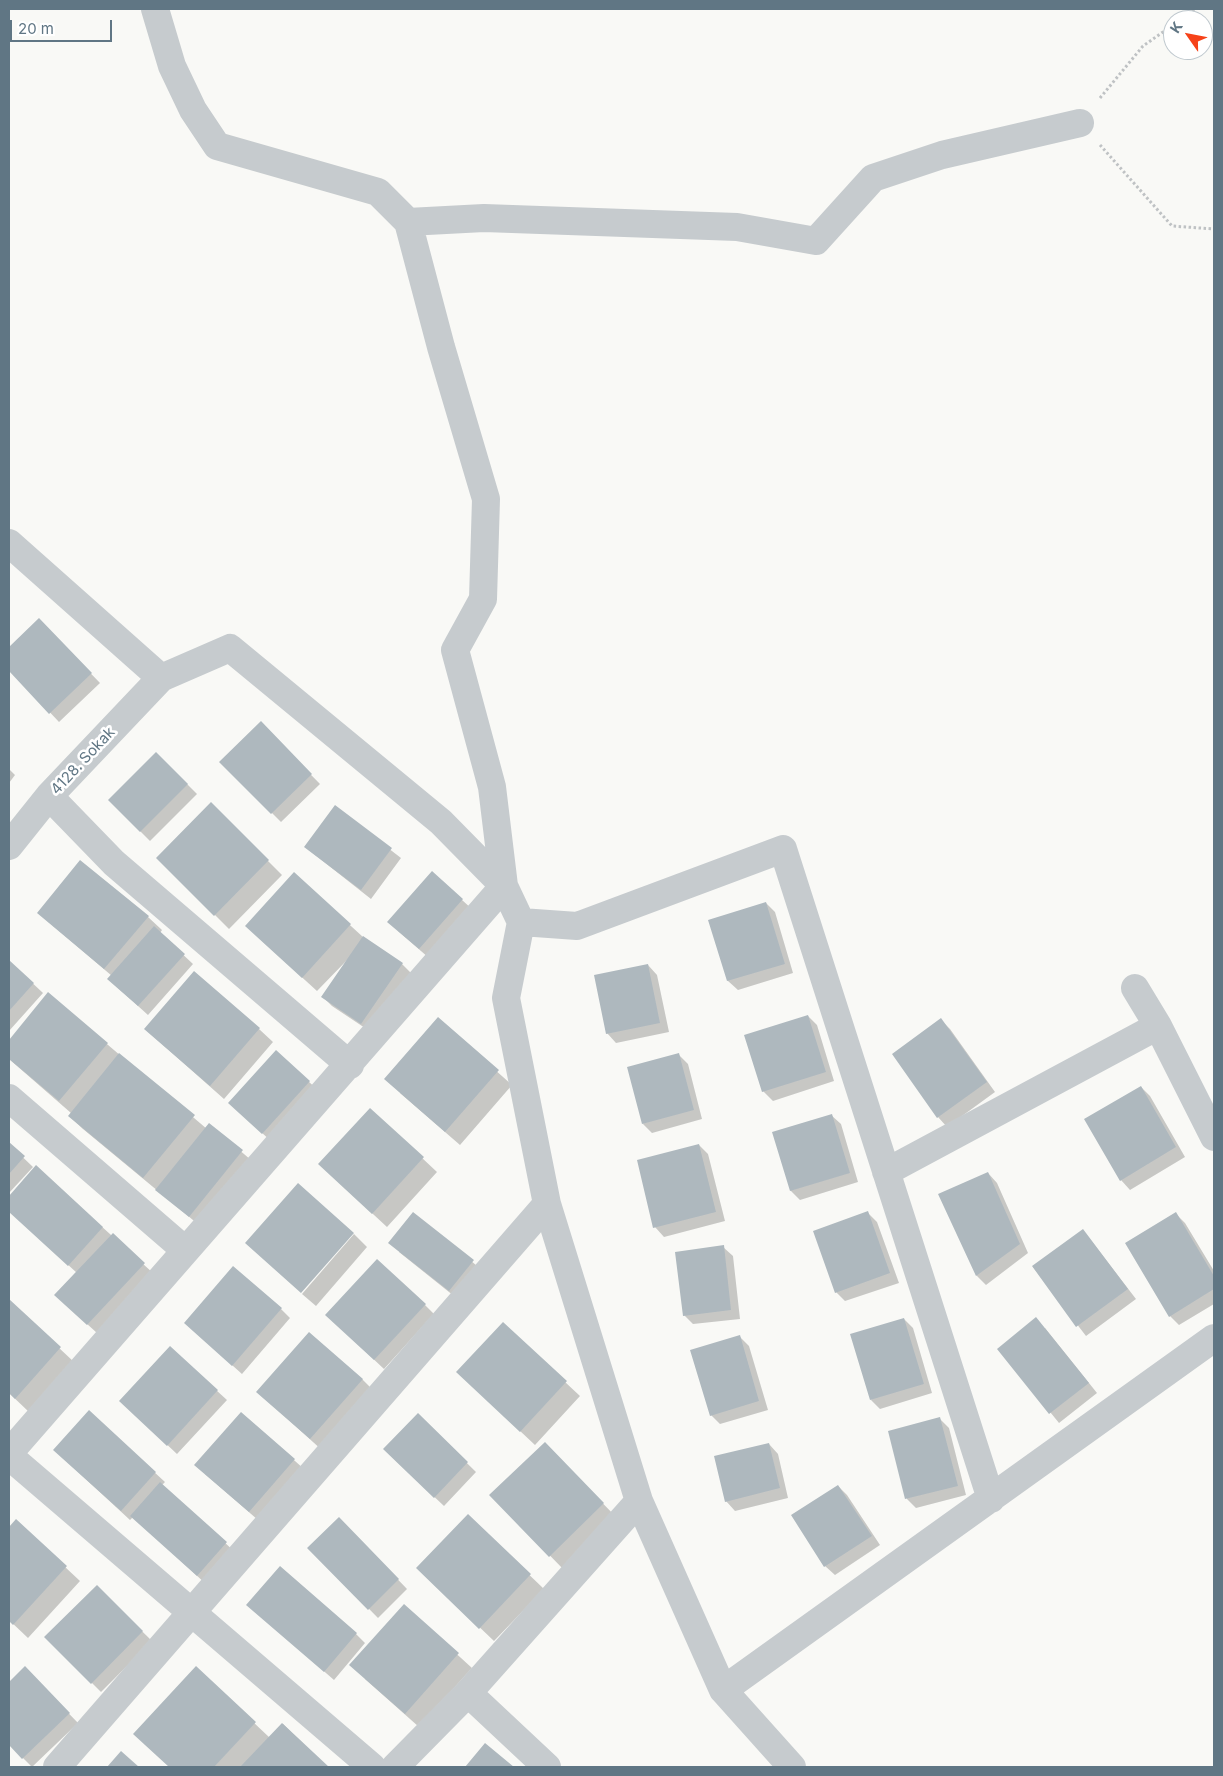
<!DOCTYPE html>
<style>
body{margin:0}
#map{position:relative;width:1223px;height:1776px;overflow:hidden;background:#f9f9f6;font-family:Inter,sans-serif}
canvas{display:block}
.frame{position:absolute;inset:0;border:10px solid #607684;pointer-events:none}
.north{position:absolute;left:1163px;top:10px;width:50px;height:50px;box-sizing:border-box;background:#fff;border:1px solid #bfc8ce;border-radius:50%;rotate:303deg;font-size:14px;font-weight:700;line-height:20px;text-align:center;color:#607684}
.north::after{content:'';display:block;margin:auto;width:18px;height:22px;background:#f64219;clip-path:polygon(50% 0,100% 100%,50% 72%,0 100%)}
.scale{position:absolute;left:10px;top:20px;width:102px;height:22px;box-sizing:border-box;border:2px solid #607684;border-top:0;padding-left:6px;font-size:15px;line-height:18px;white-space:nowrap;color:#607684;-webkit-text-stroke:4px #fff;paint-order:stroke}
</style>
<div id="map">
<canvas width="1223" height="1776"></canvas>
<div class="frame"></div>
<div class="north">K</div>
<div class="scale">20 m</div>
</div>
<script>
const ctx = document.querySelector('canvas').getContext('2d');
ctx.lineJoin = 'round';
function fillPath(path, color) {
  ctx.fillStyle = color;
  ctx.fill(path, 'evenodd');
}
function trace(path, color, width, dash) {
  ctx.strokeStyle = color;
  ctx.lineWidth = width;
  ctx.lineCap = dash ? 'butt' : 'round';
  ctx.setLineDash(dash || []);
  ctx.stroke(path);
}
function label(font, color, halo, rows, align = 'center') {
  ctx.font = font + ' Inter,sans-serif';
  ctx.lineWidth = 5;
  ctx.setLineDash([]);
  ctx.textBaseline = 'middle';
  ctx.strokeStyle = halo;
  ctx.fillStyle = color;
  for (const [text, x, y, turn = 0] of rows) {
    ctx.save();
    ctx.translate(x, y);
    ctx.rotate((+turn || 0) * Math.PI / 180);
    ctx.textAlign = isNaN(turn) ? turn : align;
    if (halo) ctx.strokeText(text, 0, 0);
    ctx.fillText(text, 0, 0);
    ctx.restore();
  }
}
fillPath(new Path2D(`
 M 39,620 L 100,683 L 59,722 L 9,669 L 9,649 Z
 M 260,723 L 320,784 L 281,822 L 221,762 Z
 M 156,753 L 197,794 L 150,841 L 109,800 Z
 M 9,769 L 15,775 L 9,783 Z
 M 211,804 L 282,875 L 229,929 L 158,858 Z
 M 335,807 L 401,858 L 371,899 L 305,847 Z
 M 432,873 L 472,909 L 429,958 L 398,931 Z
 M 294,874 L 363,937 L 402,964 L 411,973 L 371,1032 L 332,1006 L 323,997 L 350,957 L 317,991 L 261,940 Z
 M 766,903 L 775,912 L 793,973 L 738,990 L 728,981 L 710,921 Z
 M 38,913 L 148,917 L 162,930 L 160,933 L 193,964 L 148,1015 L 118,988 L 112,976 Z
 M 9,961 L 43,993 L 9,1031 Z
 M 648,965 L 657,975 L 669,1032 L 616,1043 L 607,1033 Z
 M 48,994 L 207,1129 L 210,1125 L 251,1160 L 199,1225 L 83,1129 L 69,1116 L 71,1113 L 9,1059 L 9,1042 Z
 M 808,1016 L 817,1025 L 834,1081 L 773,1101 L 763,1091 Z
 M 438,1019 L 512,1085 L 460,1145 L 400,1093 Z
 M 941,1020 L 950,1029 L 995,1092 L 947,1127 L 938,1117 Z
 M 145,1029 L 259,1029 L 273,1042 L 224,1099 Z
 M 276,1052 L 319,1091 L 272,1142 L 239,1112 Z
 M 679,1055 L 688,1064 L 702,1119 L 652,1133 L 643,1124 Z
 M 1141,1087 L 1150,1096 L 1185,1157 L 1130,1190 L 1121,1180 Z
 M 370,1109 L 437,1172 L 387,1227 L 334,1178 Z
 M 831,1115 L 841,1124 L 858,1182 L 800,1200 L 791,1191 L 774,1133 Z
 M 9,1144 L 33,1167 L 9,1193 Z
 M 699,1145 L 708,1154 L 725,1221 L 664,1237 L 655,1227 Z
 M 36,1167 L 153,1273 L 97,1333 L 65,1304 L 77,1273 L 9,1211 L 9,1198 Z
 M 988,1173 L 997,1183 L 1028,1253 L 986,1285 L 977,1276 L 940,1195 Z
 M 413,1213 L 482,1270 L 459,1300 L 399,1252 Z
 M 868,1213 L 877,1222 L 899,1283 L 845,1301 L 836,1292 Z
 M 1176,1214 L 1185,1223 L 1214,1271 L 1214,1304 L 1179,1325 L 1170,1316 Z
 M 1083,1230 L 1136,1299 L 1086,1336 L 1033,1267 Z
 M 354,1234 L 367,1247 L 316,1306 L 302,1294 Z
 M 723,1247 L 733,1256 L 740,1319 L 693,1324 L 684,1315 Z
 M 9,1301 L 74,1362 L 29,1412 L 9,1393 Z
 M 425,1305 L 434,1314 L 384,1369 L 336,1324 Z
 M 281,1309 L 290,1318 L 242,1374 L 195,1332 Z
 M 904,1319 L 913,1328 L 932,1393 L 880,1409 L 871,1400 Z
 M 503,1324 L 580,1396 L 535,1445 L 472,1386 Z
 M 1045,1328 L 1097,1393 L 1059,1423 L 999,1349 Z
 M 740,1337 L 749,1346 L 768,1410 L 720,1424 L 711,1415 Z
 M 170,1348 L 227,1400 L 177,1454 L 130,1410 Z
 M 362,1379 L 376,1393 L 324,1452 L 258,1392 Z
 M 89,1412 L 165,1482 L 162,1485 L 235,1552 L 207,1585 L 133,1517 L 130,1520 L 64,1459 Z
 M 241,1413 L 304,1469 L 258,1520 L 205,1474 Z
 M 418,1415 L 476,1472 L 444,1506 L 393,1458 Z
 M 940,1419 L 949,1428 L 966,1495 L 916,1508 L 907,1499 L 889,1432 Z
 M 769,1444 L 778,1454 L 788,1498 L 735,1511 L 726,1501 Z
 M 558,1457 L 617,1518 L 564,1570 L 491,1495 Z
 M 838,1486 L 847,1495 L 880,1545 L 835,1575 L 825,1566 Z
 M 468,1516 L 544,1589 L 494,1641 L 432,1582 Z
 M 339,1518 L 407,1589 L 378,1618 L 309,1548 Z
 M 16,1521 L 80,1581 L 28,1638 L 9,1620 L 9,1529 Z
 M 97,1587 L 152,1641 L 101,1692 L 46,1637 Z
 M 248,1605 L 356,1634 L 365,1643 L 334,1680 Z
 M 404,1606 L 472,1668 L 419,1727 L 365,1679 Z
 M 25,1668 L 78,1723 L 32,1767 L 9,1744 L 9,1684 Z
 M 196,1668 L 270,1738 L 283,1724 L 327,1767 L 170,1767 L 148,1747 Z`), '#0003');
fillPath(new Path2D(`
 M 39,618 L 92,673 L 49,714 L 9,671 L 9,647 Z
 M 261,721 L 312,774 L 271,814 L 219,762 Z
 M 156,752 L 188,784 L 140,832 L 108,800 Z
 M 211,802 L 269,860 L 214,916 L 156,858 Z
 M 335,805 L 392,848 L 361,890 L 304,847 Z
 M 80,860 L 149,916 L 104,969 L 37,913 Z
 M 432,871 L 463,899 L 419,949 L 387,922 Z
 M 294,872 L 351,924 L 302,978 L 245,926 Z
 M 766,902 L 785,964 L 727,981 L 708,920 Z
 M 154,926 L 185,954 L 138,1006 L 107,979 Z
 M 363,936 L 403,963 L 361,1024 L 321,997 Z
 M 9,960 L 34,983 L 9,1011 Z
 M 648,964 L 660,1023 L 606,1034 L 594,975 Z
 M 194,971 L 260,1028 L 210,1086 L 144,1029 Z
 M 48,992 L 108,1043 L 59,1101 L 9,1059 L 9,1040 Z
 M 808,1015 L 826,1072 L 762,1092 L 744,1035 Z
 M 438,1017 L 499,1070 L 445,1132 L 384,1079 Z
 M 941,1018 L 987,1082 L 937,1118 L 892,1054 Z
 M 276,1050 L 310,1081 L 262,1134 L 228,1103 Z
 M 119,1053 L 195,1115 L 143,1178 L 68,1116 Z
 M 679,1053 L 694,1110 L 642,1124 L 627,1067 Z
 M 1141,1086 L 1176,1147 L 1120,1181 L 1084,1119 Z
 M 370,1108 L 424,1157 L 372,1214 L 318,1164 Z
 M 832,1114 L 850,1173 L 790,1191 L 772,1132 Z
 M 209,1123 L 243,1150 L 189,1217 L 155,1190 Z
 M 9,1142 L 25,1156 L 9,1174 Z
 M 699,1144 L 716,1212 L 653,1228 L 637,1160 Z
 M 36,1165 L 103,1227 L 68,1266 L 9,1212 L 9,1196 Z
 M 988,1172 L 1020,1244 L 976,1276 L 938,1194 Z
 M 298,1183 L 354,1233 L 301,1293 L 245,1243 Z
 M 868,1211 L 890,1273 L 835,1293 L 813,1231 Z
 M 413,1212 L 474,1260 L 449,1291 L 388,1243 Z
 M 1176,1212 L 1214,1276 L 1214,1289 L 1169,1317 L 1125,1243 Z
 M 1083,1229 L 1128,1289 L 1076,1327 L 1032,1266 Z
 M 113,1233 L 145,1263 L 87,1325 L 54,1295 Z
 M 724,1245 L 731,1310 L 683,1316 L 675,1252 Z
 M 377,1259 L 426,1304 L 374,1360 L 325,1315 Z
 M 233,1266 L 282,1308 L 232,1366 L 184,1323 Z
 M 9,1299 L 61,1347 L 15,1399 L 9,1393 Z
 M 1036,1317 L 1089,1383 L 1049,1414 L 997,1349 Z
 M 904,1318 L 924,1384 L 870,1400 L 850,1334 Z
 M 503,1322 L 567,1381 L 520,1432 L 456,1372 Z
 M 309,1332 L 363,1379 L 310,1439 L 256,1392 Z
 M 740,1335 L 759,1401 L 710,1416 L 690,1350 Z
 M 170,1346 L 218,1390 L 167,1446 L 119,1401 Z
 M 89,1410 L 156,1472 L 121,1511 L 53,1450 Z
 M 241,1412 L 295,1459 L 249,1512 L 194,1465 Z
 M 418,1413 L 468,1462 L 434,1498 L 383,1449 Z
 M 940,1417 L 958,1486 L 905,1499 L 888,1431 Z
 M 545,1442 L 604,1503 L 549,1557 L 489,1495 Z
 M 769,1443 L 780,1488 L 725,1502 L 714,1456 Z
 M 160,1482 L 227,1542 L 197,1576 L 130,1516 Z
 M 838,1485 L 872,1536 L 824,1567 L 791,1515 Z
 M 468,1514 L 531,1574 L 479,1629 L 416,1568 Z
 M 339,1517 L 399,1579 L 368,1610 L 307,1548 Z
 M 16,1519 L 67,1566 L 13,1625 L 9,1621 L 9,1527 Z
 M 280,1566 L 357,1633 L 324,1672 L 246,1605 Z
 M 97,1585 L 143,1631 L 91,1684 L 44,1637 Z
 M 404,1604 L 459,1653 L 405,1714 L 349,1665 Z
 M 25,1666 L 70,1713 L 22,1759 L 9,1745 L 9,1682 Z
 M 196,1666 L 256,1722 L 214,1767 L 169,1767 L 133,1734 Z
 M 282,1723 L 329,1767 L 240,1767 Z
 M 485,1743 L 514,1767 L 465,1767 Z
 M 121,1751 L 139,1767 L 107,1767 Z`), '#aeb8be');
trace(new Path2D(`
 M 1180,20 L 1195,9
 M 1100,98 L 1143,46 L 1173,25
 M 1100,145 L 1172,226 L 1214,229`), '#bfc2c4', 3, [2.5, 2.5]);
trace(new Path2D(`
 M 155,9 L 172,66 L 193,110 L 217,146 L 378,192 L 408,222 L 441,347 L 486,499 L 483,599 L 455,650 L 492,787 L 504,886 L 521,922 L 506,998 L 547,1204 L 639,1501 L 723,1690 L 792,1767
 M 408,222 L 484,218 L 737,227 L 816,241 L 873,178 L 942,155 L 1080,123
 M 9,543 L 161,678
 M 49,796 L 114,863 L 350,1065
 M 9,846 L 49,796 L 161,678 L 230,648 L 441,822 L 504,886
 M 521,922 L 577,926 L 783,849 L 991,1499
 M 1135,988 L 1158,1026 L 1214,1137
 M 9,1098 L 185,1250
 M 886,1172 L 1158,1026
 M 9,1453 L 504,886
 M 9,1456 L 372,1767
 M 723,1690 L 1214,1338
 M 468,1693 L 547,1767
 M 57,1767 L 547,1204
 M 395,1767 L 468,1693 L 639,1501`), '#c6cbce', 28);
label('15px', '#607684', '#fff', [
 ["4128. Sokak",83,761,-47]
]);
</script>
